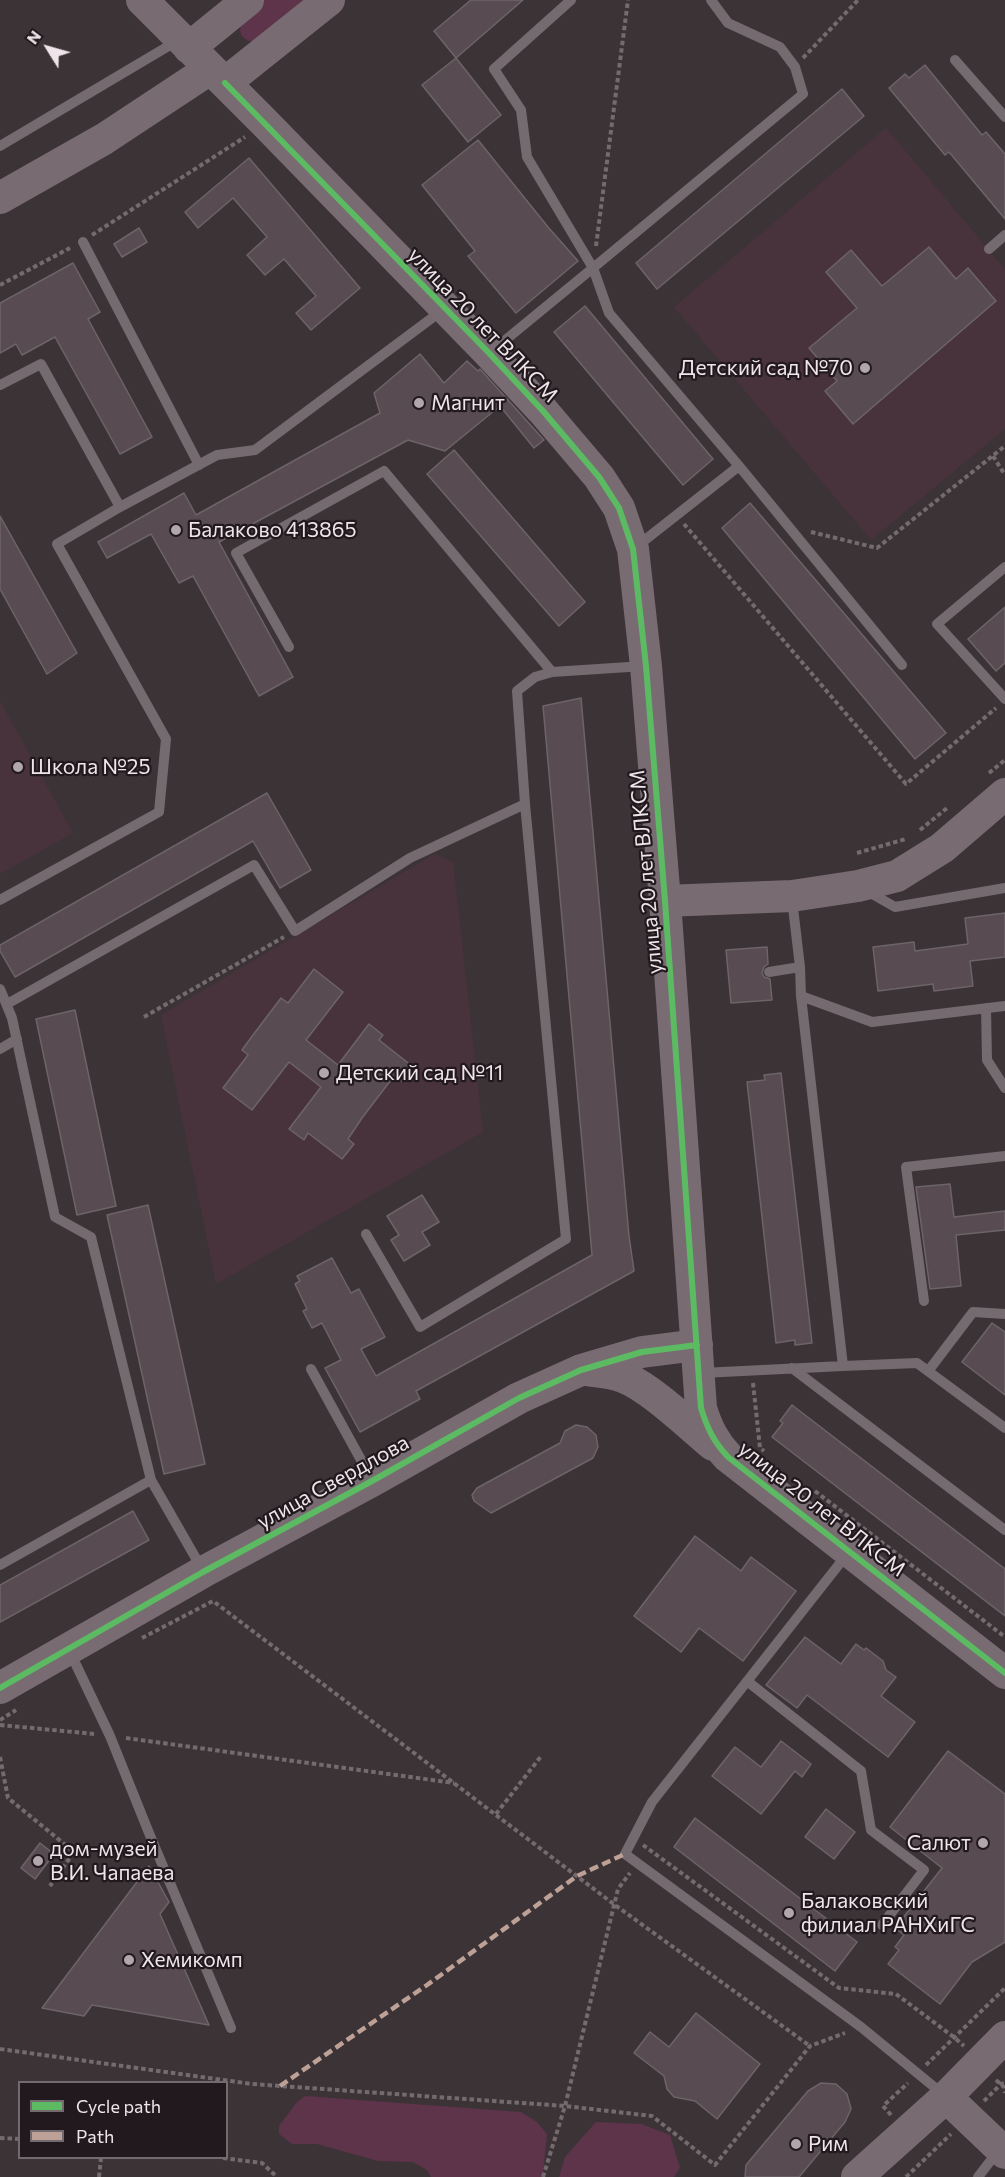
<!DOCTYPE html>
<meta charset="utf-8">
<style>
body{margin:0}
#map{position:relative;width:1005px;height:2177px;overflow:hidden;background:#3c3337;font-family:Commissioner,sans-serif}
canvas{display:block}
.legend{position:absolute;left:18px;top:2081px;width:210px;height:78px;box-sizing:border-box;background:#21191d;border:2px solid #736a6f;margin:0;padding:8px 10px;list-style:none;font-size:18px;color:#efe4e9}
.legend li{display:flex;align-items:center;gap:12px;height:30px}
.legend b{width:30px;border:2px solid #736a6f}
.north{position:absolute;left:18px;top:18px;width:60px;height:60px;-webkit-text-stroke:4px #21191d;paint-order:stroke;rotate:307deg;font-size:16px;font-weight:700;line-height:24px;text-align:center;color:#efe4e9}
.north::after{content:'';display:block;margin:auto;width:21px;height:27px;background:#efe4e9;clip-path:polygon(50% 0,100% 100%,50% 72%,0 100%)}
</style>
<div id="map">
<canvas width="1005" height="2177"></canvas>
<ul class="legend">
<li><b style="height:8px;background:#5cba63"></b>Cycle path</li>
<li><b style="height:8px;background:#bda197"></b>Path</li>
</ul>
<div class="north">N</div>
</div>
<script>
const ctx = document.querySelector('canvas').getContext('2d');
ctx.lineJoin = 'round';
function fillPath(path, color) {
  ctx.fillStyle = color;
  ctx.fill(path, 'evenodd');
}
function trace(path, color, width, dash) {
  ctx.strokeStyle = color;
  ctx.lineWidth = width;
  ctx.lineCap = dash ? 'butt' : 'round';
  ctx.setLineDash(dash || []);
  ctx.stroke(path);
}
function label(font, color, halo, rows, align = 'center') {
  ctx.font = font + ' Commissioner,sans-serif';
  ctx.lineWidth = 4.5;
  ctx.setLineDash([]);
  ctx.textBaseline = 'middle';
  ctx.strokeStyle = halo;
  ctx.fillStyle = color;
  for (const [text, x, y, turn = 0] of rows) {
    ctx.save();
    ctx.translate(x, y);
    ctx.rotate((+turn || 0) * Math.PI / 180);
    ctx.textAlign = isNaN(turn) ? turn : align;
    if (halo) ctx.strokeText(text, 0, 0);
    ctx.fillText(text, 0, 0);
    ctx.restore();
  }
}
fillPath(new Path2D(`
 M 886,128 L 1005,269 L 1005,429 L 871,540 L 674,307 Z
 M 0,701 L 73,833 L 0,874 Z
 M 435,854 L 453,862 L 483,1132 L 216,1284 L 161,1015 Z`), '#48333d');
fillPath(new Path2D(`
 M 264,0 L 318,0 L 260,44 C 222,37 248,13 264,0 Z
 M 305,2096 L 521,2112 L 537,2122 L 547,2134 L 543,2173 L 542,2177 L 431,2177 L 427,2170 L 413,2162 L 378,2161 L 317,2144 L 292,2144 L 279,2134 L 279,2126 L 297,2102 Z
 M 596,2122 L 641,2124 L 670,2135 L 680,2168 L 674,2177 L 559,2177 L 565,2157 Z`), '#5d344a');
const building = new Path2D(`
 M 471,0 L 523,0 L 456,58 L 434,31 Z
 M 456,58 L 501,115 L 468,142 L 422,85 Z
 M 925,65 L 982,135 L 986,132 L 1005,154 L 1005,219 L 949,152 L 945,155 L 889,88 L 905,74 L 909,78 Z
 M 842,89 L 864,116 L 657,289 L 636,263 Z
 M 478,140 L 548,227 L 578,261 L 516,313 L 468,256 L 475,251 L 422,185 Z
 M 249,158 L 360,288 L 311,330 L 296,313 L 316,296 L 284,259 L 265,275 L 247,255 L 267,237 L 233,198 L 198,228 L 185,212 Z
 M 139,228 L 147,242 L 122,257 L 114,244 Z
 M 929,247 L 956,279 L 968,268 L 996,301 L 853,424 L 825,391 L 837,381 L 809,348 L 857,308 L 826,272 L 851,250 L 882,286 Z
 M 73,263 L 100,312 L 88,319 L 152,437 L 120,454 L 55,337 L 22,355 L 16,344 L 0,353 L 0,303 Z
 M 585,306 L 713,459 L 683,485 L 554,332 Z
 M 420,354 L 444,383 L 467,361 L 478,371 L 480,369 L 544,440 L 534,448 L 500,406 L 445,451 L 408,440 L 219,542 L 293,677 L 259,696 L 193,576 L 179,583 L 151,534 L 107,558 L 98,542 L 184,493 L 196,515 L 380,413 L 374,393 Z
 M 454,450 L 585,602 L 559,626 L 427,474 Z
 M 750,503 L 946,733 L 915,759 L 722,528 Z
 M 0,516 L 77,653 L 47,674 L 0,589 Z
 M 1005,607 L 1005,663 L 996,671 L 968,639 Z
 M 581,698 L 629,1236 L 634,1271 L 416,1391 L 420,1399 L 360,1432 L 325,1368 L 341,1360 L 322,1323 L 312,1328 L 303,1311 L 307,1309 L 295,1284 L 300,1281 L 297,1276 L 332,1258 L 351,1293 L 359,1289 L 385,1337 L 361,1349 L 376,1376 L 592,1255 L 543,706 Z
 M 267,793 L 311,870 L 280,888 L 253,841 L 15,977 L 0,951 L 0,945 Z
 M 1005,913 L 1005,957 L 970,961 L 973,986 L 934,991 L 933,984 L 878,991 L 873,947 L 914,942 L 915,951 L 968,944 L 965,918 Z
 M 767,947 L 768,964 L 764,967 L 762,973 L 764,977 L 770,979 L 772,1000 L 731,1003 L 726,950 Z
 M 314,969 L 343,992 L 306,1040 L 338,1065 L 369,1024 L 383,1035 L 379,1040 L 412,1066 L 401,1081 L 394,1076 L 362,1118 L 348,1139 L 354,1144 L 342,1159 L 308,1133 L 304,1140 L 289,1129 L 321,1087 L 289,1062 L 252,1110 L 223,1088 L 248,1055 L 242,1050 L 253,1035 L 281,998 L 288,1003 Z
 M 75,1010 L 116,1206 L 77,1215 L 36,1019 Z
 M 781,1073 L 812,1343 L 795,1345 L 795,1340 L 776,1343 L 747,1082 L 765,1080 L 764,1075 Z
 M 950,1184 L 954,1217 L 1005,1211 L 1005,1230 L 956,1235 L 961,1286 L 930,1289 L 916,1187 Z
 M 422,1195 L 439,1222 L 422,1232 L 430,1245 L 404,1261 L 391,1240 L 399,1235 L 387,1216 Z
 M 148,1205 L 205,1464 L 164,1474 L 107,1215 Z
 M 992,1323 L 1005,1332 L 1005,1395 L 962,1362 Z
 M 792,1405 L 1005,1569 L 1005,1616 L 772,1437 L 783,1423 L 780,1421 Z
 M 576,1425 L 587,1427 L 596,1435 L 598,1447 L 593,1458 L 491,1513 L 474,1501 L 472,1495 L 477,1488 L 560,1443 L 565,1431 Z
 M 133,1511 L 149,1540 L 0,1622 L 0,1585 Z
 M 695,1536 L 741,1571 L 751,1557 L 796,1591 L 743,1661 L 699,1628 L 681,1652 L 634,1616 Z
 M 805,1637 L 841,1664 L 856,1644 L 864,1650 L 866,1648 L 883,1661 L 886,1670 L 896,1677 L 881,1696 L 915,1722 L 888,1757 L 807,1695 L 797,1708 L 766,1685 Z
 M 781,1741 L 811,1764 L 802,1777 L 795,1771 L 761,1814 L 712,1776 L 735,1747 L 761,1767 Z
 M 948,1751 L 1005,1794 L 1005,1942 L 972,1962 L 940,2004 L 888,1964 L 899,1950 L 895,1947 L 904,1935 L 895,1928 L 942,1868 L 890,1827 Z
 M 826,1809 L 855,1832 L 834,1859 L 805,1837 Z
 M 695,1818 L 857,1942 L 835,1971 L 674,1847 Z
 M 40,1843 L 54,1854 L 35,1879 L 21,1868 Z
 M 149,1866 L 169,1902 L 160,1914 L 209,2025 L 92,2005 L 84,2016 L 42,2008 Z
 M 696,2013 L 760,2064 L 717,2119 L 695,2101 L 674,2097 L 667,2089 L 664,2076 L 634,2053 L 650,2032 L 669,2047 Z
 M 821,2083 L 836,2084 L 847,2094 L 851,2109 L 845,2122 L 799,2177 L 745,2177 L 746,2165 L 808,2091 Z`);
fillPath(building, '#594b52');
trace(building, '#6c6468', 1.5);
trace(new Path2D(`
 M 803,58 L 858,0
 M 92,235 L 245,137
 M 596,246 L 628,0
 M 0,285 L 70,248
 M 993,456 L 1005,475
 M 684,524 L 906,784 L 996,708
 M 811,532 L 877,548 L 1005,446
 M 989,773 L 1005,760
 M 920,830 L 947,808
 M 857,853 L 906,839
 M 144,1017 L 284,937
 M 753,1383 L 760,1448 L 764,1451
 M 815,1491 L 1005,1637
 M 142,1638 L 213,1601 L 615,1905 L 810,2046
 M 0,1720 L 16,1710
 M 0,1725 L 95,1734
 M 126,1738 L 454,1783
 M 0,1757 L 8,1798 L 74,1852 L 50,1886
 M 496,1814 L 542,1755
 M 643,1845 L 839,1988 L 896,1994 L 955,2038 L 964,2046
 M 0,2049 L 252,2084 L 565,2106 L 652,2116 L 715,2165 L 810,2046 L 845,2033
 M 926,2065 L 1005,1988
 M 996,2080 L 1004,2087 L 1005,2093
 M 984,2101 L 1001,2084 L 1005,2083
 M 891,2115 L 883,2106 L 908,2083
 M 0,2138 L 20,2139
 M 223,2158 L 262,2163 L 277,2177
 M 99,2177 L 101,2158
 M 543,2177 L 565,2106 L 618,1889 L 630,1873
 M 906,2177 L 951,2134`), '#736b6e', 4, [4.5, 3]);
trace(new Path2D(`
 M 711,0 L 728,23 L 780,47 L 795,67 L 803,94 L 593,268 L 609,313 L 739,466 L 902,665
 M 955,60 L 1005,117
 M 0,146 L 177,41
 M 83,242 L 199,465
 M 989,249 L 1005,235
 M 492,351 L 593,268 L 527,157 L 521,110 L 494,69 L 571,0
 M 0,385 L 41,364 L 120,507
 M 636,547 L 739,466
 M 1005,567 L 937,624 L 1005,699
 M 289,647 L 236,553 L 384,471 L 552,672 L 644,666
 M 525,804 L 517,691 L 535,677 L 552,672
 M 867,891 L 895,907 L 1005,888
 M 0,900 L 159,812 L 166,739 L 57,544 L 120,507 L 217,455 L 255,450 L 444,309
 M 769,972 L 800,967
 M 0,989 L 12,1018 L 55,1217 L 91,1237 L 151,1480 L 202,1569
 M 801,996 L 872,1022 L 1005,1006
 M 7,1004 L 254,865 L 295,931 L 410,858 L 525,804 L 566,1239 L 420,1327 L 366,1234
 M 986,1008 L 987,1060 L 1005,1088
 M 0,1049 L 17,1039
 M 924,1301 L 906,1167 L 1005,1156
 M 843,1366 L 917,1363 L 1005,1428
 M 792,1368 L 1005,1530
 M 311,1369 L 371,1478
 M 929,1370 L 973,1312 L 1005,1314
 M 702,1373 L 843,1366 L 801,996 L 800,967 L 792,899
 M 848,1553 L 652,1802 L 625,1854 L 861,2027 L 944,2095
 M 0,1565 L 151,1480
 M 70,1652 L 110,1736 L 149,1833 L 231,2028
 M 747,1681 L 861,1771 L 871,1830 L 924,1870 L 882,1925
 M 978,2177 L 998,2151`), '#746a6f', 10);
trace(new Path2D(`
 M 142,0 L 265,123 L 489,353 L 543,411 L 599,477 L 619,508 L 633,549 L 646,666 L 665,901 L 701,1408 C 707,1428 714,1442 728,1457 L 1005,1673
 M 189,48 L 248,0
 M 225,83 L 329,0
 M 0,198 L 104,139 L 210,69
 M 665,901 L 792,896 L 858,886 L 897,876 L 942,848 L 1005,794
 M 586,1370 C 599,1372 611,1372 623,1377 C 650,1387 690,1426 713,1445
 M 0,1688 L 203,1572 L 372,1481 L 519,1398 L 581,1370 L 642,1352 L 697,1345
 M 946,2097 L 1005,2153
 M 857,2177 L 946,2097 L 1005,2037`), '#786c72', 32);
trace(new Path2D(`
 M 280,2086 L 427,1985 L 577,1876 L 625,1854`), '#bda197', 4.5, [9, 4.5]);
trace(new Path2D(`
 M 225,83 L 489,353 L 543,411 L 599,477 L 619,508 L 633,549 L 646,666 L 665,901 L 701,1408 C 707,1428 714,1442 728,1457 L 1005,1673
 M 0,1688 L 203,1572 L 372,1481 L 519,1398 L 581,1370 L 642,1352 L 697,1345`), '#5cba63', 6);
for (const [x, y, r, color] of [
 [865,368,6,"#b0a6ab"],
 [419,403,6,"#b0a6ab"],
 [176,530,6,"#b0a6ab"],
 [18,767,6,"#b0a6ab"],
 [324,1073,6,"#b0a6ab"],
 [983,1843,6,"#b0a6ab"],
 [38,1861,6,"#b0a6ab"],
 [789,1913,6,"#b0a6ab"],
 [129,1960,6,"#b0a6ab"],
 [796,2144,6,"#b0a6ab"]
]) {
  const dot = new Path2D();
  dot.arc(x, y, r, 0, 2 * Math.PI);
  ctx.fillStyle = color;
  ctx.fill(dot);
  trace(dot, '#21191d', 2);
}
label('21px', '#efe4e9', '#21191d', [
 ["улица 20 лет ВЛКСМ",483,325,46],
 ["улица 20 лет ВЛКСМ",646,872,-95],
 ["улица Свердлова",333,1482,-29],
 ["улица 20 лет ВЛКСМ",822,1509,38]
]);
label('21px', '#efe4e9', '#21191d', [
 ["Детский сад №70",853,368,"right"],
 ["Магнит",431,403],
 ["Балаково 413865",188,530],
 ["Школа №25",30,767],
 ["Детский сад №11",336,1073],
 ["Салют",971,1843,"right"],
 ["дом-музей",50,1849],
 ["В.И. Чапаева",50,1873],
 ["Балаковский",801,1901],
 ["филиал РАНХиГС",801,1925],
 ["Хемикомп",141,1960],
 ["Рим",808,2144]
], 'left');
</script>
